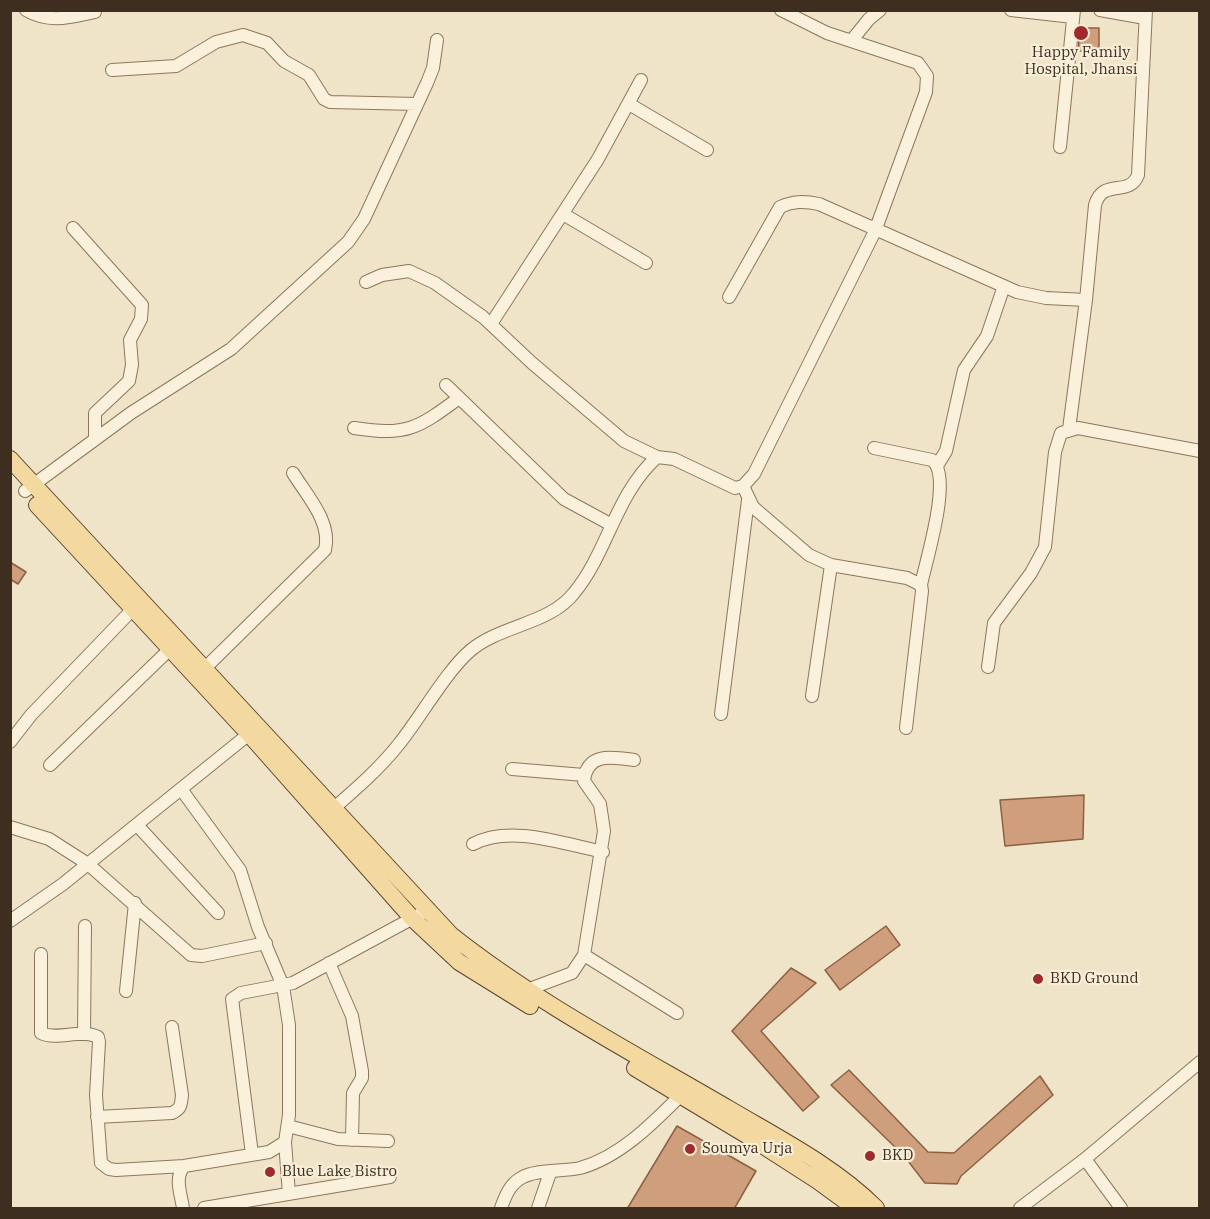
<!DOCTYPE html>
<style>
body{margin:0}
#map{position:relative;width:1210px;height:1219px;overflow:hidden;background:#f0e4c8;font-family:"IBM Plex Serif",serif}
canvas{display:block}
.frame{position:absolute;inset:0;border:12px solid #3d2e20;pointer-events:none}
</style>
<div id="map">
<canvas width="1210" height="1219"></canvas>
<div class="frame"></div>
</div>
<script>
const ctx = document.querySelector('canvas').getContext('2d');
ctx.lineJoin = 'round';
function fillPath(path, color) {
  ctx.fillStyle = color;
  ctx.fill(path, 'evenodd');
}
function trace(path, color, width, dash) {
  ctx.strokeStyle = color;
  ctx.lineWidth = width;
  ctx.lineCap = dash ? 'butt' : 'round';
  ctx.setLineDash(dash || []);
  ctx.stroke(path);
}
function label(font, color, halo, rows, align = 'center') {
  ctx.font = font + ' "IBM Plex Serif",serif';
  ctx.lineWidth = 4.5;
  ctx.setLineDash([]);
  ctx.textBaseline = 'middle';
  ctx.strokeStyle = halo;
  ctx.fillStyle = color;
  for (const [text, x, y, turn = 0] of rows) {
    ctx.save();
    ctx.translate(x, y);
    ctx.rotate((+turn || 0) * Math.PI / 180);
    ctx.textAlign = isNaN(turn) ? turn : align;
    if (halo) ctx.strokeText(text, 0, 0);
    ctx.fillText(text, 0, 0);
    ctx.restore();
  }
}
const building = new Path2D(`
 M 1080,28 L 1099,28 L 1099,51 L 1078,51 Z
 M 10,562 L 26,572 L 18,584 L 10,579 Z
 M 1084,795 L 1083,839 L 1005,846 L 1000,800 Z
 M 886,926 L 900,945 L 840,990 L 825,970 Z
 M 791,968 L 816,983 L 761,1031 L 819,1097 L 803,1111 L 732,1031 Z
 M 849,1070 L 928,1152 L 954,1153 L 1040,1076 L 1053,1095 L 961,1176 L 957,1184 L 925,1183 L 908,1161 L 907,1153 L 896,1148 L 831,1085 Z
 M 677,1126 L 756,1171 L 734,1209 L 627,1209 Z`);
fillPath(building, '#cf9f7d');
trace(building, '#8d5f41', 1.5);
const minor = new Path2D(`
 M 26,10 C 50,24 71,17 95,12
 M 1011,10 L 1073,17
 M 1100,10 L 1145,18
 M 852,40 L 869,19 L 880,10
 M 112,70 L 176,66 L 216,42 L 243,35 L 267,43 L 284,61 L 309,75 L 324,99 L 330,102 L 417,104
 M 629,104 L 707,150
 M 1060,147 L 1074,10
 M 563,214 L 646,263
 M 73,228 L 142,305 L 141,319 L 130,340 L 132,365 L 129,381 L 95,413 L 95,439
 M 366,282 L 382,275 L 409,271 L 435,283 L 483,317 L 532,363 L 624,441 L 657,457
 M 729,297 L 780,207 C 793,201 804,201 819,204 L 1017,292 L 1046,298 L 1086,300
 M 491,324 L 598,159 L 641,80
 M 446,385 L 564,499 L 610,524
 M 354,428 C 407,436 417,429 459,398
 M 1069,429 L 1086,300 L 1095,205 C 1103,177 1129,198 1138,175 L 1146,10
 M 874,448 L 932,460 C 953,476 926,560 921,585
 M 938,464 L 946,451 L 964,370 L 987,336 L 1004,286
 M 743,486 L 753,507 L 809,555 L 831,565 L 907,578 L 921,585 L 922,591 L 906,728
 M 25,491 L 131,413 L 231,349 L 348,242 L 364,219 L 427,83 L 433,68 L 437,40
 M 988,667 L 994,623 L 1031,573 L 1045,547 L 1055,452 L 1061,433 L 1078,428 L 1200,451
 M 199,674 L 325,550 C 332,522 307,496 293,473
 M 812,696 L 831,565
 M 721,714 L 748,500
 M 10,742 L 31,715 L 133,609
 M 50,765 L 170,649
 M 512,769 L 584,775
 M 181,789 L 240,870 L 258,927 L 283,986 L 289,1025 L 289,1115 L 285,1142 L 269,1152 L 184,1166 C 174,1178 181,1194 183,1208
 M 334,808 C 357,788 380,768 399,744 C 420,718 447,670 471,650 C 501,625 550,624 574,593 C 608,552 615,495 657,457 L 674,459 L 735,488 L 743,486 L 754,474 L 875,231 L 926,92 L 927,76 L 918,63 L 827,33 L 781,10
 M 137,825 L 218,913
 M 10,827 L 49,839 L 88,864 L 191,955 L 202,956 L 266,943
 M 473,844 C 510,824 564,844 603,852
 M 10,921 L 63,884 L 249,734
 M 41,954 L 41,1033 C 58,1041 81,1028 98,1037 L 99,1042 L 96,1095 L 101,1163 L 109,1169 L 116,1170 L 184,1166
 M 584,955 L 677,1013
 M 329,963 L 352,1016 L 362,1071 L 362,1078 L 353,1093 L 352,1140
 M 126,991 L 135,903
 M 524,991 L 572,973 L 584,955 L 604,831 L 600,804 L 584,781 C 587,752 612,757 634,760
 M 84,1034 L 85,926
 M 97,1117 L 172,1113 C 181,1109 181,1105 182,1095 L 172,1027
 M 288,1126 L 338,1139 L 388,1141
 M 285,1142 L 289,1194
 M 252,1154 L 232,999 L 241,993 L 293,983 L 426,911
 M 1085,1159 L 1121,1208
 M 204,1208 L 390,1177
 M 501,1208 C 505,1197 509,1185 521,1178 C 536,1169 562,1172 580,1168 C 620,1157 653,1123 681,1095
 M 538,1208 L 550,1173
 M 1020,1208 L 1085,1159 L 1200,1062`);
const major = new Path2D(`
 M 10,459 L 451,935 C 537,1003 635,1054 729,1109 C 780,1139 835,1167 876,1208
 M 37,505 L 249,734 L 412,918 L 459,962 L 530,1006
 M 635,1068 L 748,1136 L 818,1181 L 855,1208`);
trace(minor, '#8d765c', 14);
trace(major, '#5b4430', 18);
trace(minor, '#faf1dc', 12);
trace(major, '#f3d9a0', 16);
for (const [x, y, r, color] of [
 [1081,33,8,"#9e2a2b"],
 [1038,979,6,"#9e2a2b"],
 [690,1149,6,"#9e2a2b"],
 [870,1156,6,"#9e2a2b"],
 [270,1172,6,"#9e2a2b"]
]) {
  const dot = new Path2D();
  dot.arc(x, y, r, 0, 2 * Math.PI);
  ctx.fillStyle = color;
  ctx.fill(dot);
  trace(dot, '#f7eed8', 2);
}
label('15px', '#3d2e20', '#f7eed8', [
 ["Happy Family",1081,53,"center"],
 ["Hospital, Jhansi",1081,70,"center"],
 ["BKD Ground",1050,979],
 ["Soumya Urja",702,1149],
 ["BKD",882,1156],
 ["Blue Lake Bistro",282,1172]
], 'left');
</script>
